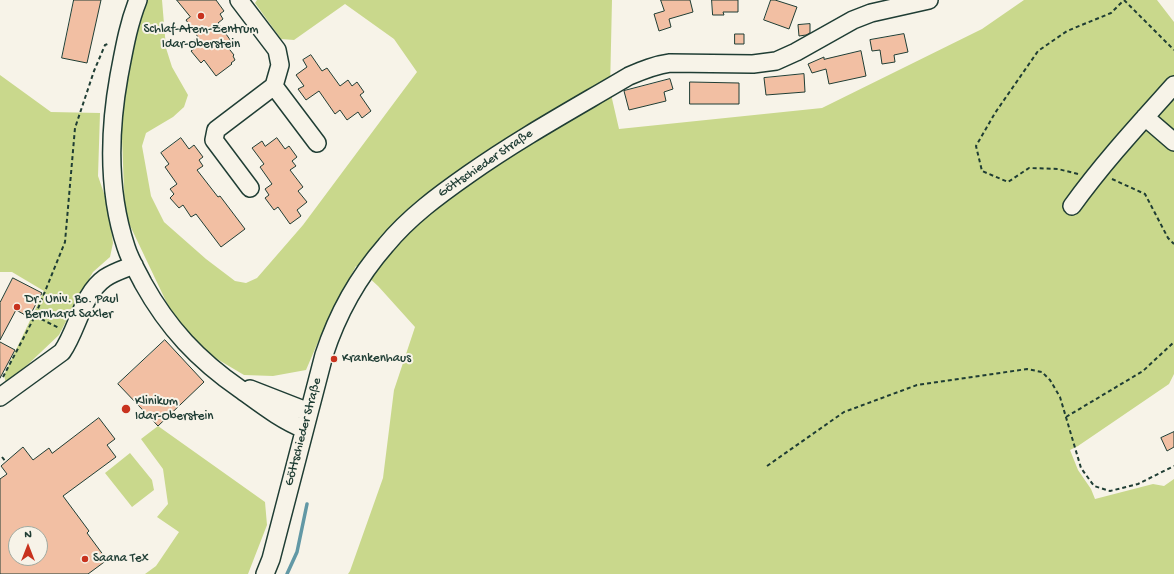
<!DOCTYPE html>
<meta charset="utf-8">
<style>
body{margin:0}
#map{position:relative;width:1174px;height:574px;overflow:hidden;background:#f7f3e8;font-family:"Gochi Hand",sans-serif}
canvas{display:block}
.north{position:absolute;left:8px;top:526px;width:40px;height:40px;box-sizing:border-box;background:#f7f3e8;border:1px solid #a1aaa0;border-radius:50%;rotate:0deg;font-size:11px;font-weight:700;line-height:16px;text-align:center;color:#1f3d34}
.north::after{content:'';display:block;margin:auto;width:14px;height:18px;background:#c8321e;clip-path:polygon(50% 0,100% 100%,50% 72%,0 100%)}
</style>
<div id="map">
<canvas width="1174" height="574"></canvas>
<div class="north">N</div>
</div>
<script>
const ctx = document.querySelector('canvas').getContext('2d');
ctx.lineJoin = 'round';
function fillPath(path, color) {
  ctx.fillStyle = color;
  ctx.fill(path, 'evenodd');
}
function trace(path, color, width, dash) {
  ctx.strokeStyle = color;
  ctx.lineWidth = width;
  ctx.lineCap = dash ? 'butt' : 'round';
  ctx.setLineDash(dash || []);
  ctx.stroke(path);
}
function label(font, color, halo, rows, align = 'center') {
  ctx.font = font + ' "Gochi Hand",sans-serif';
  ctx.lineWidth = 4;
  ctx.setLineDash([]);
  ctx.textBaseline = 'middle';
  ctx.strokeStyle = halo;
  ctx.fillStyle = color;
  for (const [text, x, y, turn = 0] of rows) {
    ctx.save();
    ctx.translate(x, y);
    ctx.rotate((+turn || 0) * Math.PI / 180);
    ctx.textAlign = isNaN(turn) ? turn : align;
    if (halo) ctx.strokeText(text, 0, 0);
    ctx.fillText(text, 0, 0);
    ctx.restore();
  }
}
fillPath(new Path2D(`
 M 146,0 L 162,0 L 166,48 L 172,67 L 188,95 L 184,107 L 173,117 L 146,133 L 142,146 L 151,196 L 164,222 L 206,259 L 235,281 L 246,283 L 257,278 L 303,225 L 417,72 L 394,39 L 345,4 L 294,40 L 281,39 L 255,3 L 257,0 L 612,0 L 610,90 L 619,129 L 822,108 L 982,29 L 1024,0 L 1157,0 L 1174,22 L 1174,374 L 1169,384 L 1078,446 L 1070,450 L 1078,470 L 1091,489 L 1095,499 L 1153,484 L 1164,486 L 1174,479 L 1174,574 L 348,574 L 350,571 L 383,478 L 394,390 L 415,327 L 378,286 L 356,266 L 327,321 L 306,370 L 273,376 L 244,375 L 212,356 L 173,316 L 125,215 L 121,112 L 136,34 Z
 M 0,75 L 51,112 L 100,113 L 98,176 L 108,205 L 113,243 L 110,257 L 93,272 L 78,298 L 59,335 L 22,370 L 6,384 L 4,375 L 44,291 L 12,272 L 0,272 Z
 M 158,426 L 265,502 L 267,525 L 248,574 L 145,574 L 156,566 L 179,532 L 157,517 L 168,504 L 163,469 L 141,439 Z
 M 130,453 L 152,480 L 154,490 L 132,507 L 105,473 Z`), '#c9d88c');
trace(new Path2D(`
 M 287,574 L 297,552 L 307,504`), '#6298a5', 3.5);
const building = new Path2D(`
 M 74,0 L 101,0 L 87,63 L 62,58 Z
 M 177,0 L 216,0 L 224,11 L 220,14 L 223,19 L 218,23 L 231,41 L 226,45 L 234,55 L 233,56 L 235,60 L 231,63 L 232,64 L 216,76 L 204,60 L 201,63 L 191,51 L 195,48 L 191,42 L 198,37 L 186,20 L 190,17 Z
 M 661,0 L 690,0 L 693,12 L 669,19 L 671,27 L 659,31 L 654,14 L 664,11 Z
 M 712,0 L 738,0 L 738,12 L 723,12 L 724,15 L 713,15 Z
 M 771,0 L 775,0 L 797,7 L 789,29 L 764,20 Z
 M 810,24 L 810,33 L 806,35 L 799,36 L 798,25 Z
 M 735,34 L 744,34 L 744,44 L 735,44 Z
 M 904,34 L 908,52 L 894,55 L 895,62 L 882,64 L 880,50 L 872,51 L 870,40 Z
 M 861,51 L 866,76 L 829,84 L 826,69 L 812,73 L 808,64 L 824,57 L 824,59 Z
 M 311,55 L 322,71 L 327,68 L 340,86 L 348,80 L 352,86 L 357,82 L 364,92 L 360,95 L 371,111 L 362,118 L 358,112 L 347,120 L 340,110 L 335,114 L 319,91 L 306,100 L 298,89 L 304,86 L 296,75 L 307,67 L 303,60 Z
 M 804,74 L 805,92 L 766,95 L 764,78 Z
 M 670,79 L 673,89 L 664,92 L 666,101 L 629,110 L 624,91 Z
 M 690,82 L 739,83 L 739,104 L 690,104 Z
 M 181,138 L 189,149 L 194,145 L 203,157 L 199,160 L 203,166 L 197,170 L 218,197 L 220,196 L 245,229 L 221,247 L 196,214 L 191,217 L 183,205 L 179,208 L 170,198 L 174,194 L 170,189 L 177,184 L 165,167 L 169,164 L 161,153 Z
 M 277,138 L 285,149 L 289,146 L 297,157 L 292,161 L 296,166 L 290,170 L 303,187 L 298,191 L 307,202 L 297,210 L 301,216 L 290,224 L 278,207 L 274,210 L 265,198 L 269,195 L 265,189 L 272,184 L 260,167 L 264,164 L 252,148 L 262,141 L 265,146 Z
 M 13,278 L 42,293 L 29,317 L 16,310 L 0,340 L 0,303 Z
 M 165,340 L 204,382 L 158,426 L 118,384 Z
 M 0,342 L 15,350 L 0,378 Z
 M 99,418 L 115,439 L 107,445 L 116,457 L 63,496 L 89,531 L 87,533 L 107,560 L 88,574 L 0,574 L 0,479 L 7,474 L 1,466 L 23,447 L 33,460 L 49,448 L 52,453 ZM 16,534 L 40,534 L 40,558 L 16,558 Z
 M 1174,432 L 1174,447 L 1167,451 L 1161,438 Z`);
fillPath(building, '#f2bfa3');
trace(building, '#1f3d34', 1);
const minor = new Path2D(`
 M 138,0 C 128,25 124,50 119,76 C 109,132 108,193 126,247 C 130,260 137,271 143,283 C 168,328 198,360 240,389 C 261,404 281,420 304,429
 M 239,0 L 277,50 L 280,65 L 274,86 L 216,130 L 214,140 L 250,188
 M 274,86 L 317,143
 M 1145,117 L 1174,142
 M 1072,206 C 1103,163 1139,124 1174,85
 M 250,389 L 309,412
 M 0,397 L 62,352 C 78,329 82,294 105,278 C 114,272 124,269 134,265
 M 265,574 L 271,559 L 324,355 C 337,315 358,277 386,245 C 409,217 439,195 469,174 C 520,138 575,108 629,76 C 643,70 655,65 670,63 L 753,64 L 776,61 L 796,52 L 853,20 L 871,13 L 929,0`);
trace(minor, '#1f3d34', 20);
trace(new Path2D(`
 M 1124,0 L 1174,50
 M 1078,174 L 1058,169 L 1029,168 L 1008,182 L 982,171 L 976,146 L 995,113 L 1038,51 L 1067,31 L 1111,13 L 1124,0
 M 1112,179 L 1145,194 L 1168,238 L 1174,244
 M 35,316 L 59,328
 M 3,377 L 35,316 L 65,242 L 75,128 L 94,71 L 105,45 L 110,43
 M 1066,417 L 1143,371 L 1174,342
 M 2,457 L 6,462
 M 767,466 L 844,412 L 917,385 L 1027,369 L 1042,372 L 1050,380 L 1060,397 L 1081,468 L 1094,486 L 1110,491 L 1138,484 L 1174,466`), '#1f3d34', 2, [4, 3]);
trace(minor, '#f7f3e8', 17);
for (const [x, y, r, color] of [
 [201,16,4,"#c8321e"],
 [17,307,4,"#c8321e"],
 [334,359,4,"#c8321e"],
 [126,409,5,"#c8321e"],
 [85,559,4,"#c8321e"]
]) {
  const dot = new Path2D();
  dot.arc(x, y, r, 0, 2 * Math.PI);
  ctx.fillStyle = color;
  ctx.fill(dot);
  trace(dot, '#f7f3e8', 1.5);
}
label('13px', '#1f3d34', '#f7f3e8', [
 ["Schlaf-Atem-Zentrum",201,30,"center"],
 ["Idar-Oberstein",201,45,"center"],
 ["Dr. Univ. Bo. Paul",25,300],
 ["Bernhard Saxler",25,315],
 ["Krankenhaus",342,359],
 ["Klinikum",135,402],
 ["Idar-Oberstein",135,417],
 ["Saana Tex",93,559]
], 'left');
label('13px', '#1f3d34', '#f7f3e8', [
 ["Göttschieder Straße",486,164,-34],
 ["Göttschieder Straße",304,432,-75]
]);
</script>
